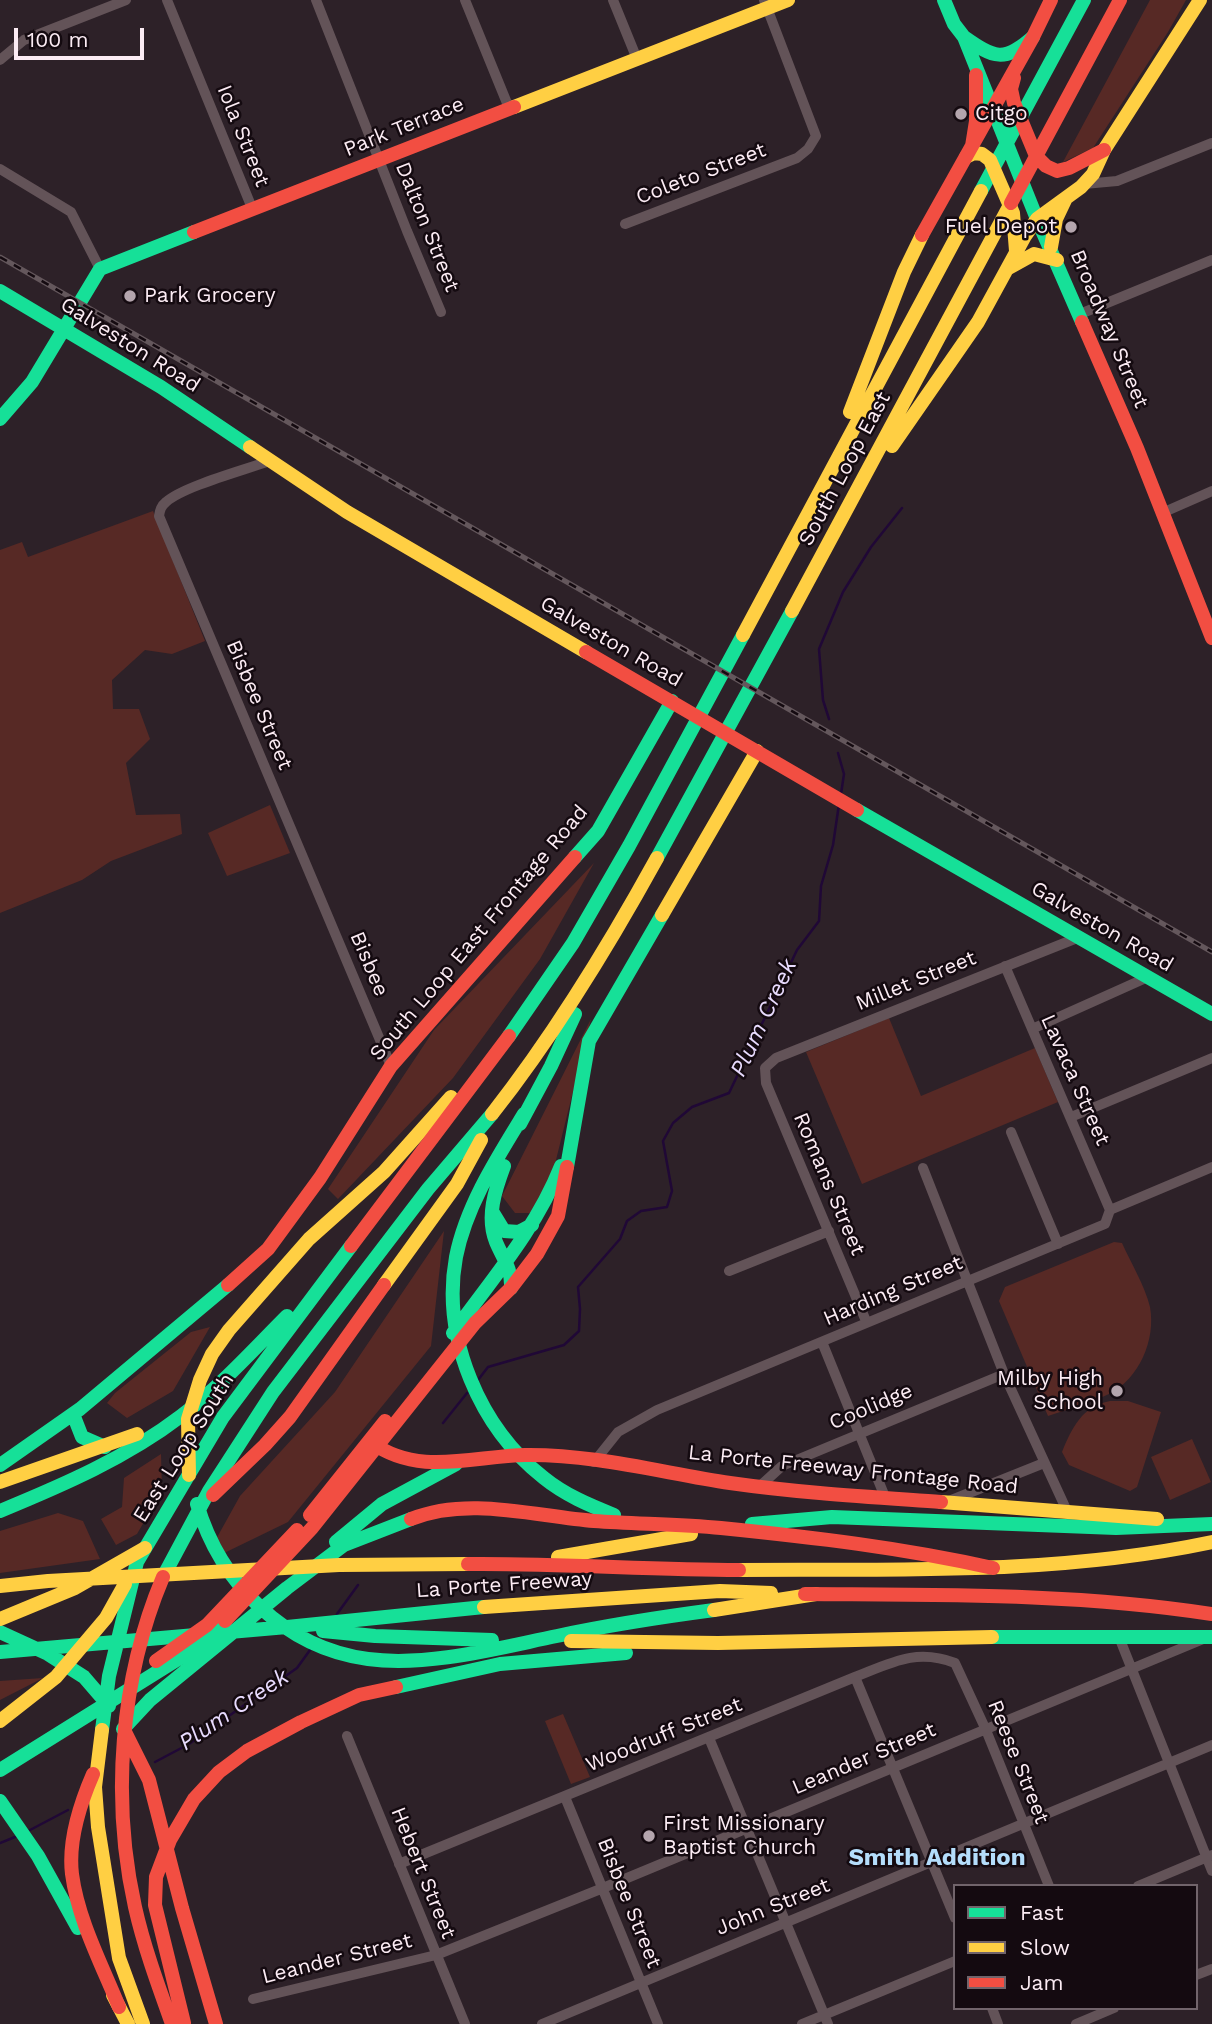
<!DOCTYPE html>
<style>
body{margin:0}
#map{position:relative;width:1212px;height:2024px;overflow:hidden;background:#2d2128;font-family:"Work Sans",sans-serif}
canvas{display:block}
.legend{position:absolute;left:953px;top:1884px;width:245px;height:126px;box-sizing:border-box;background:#140a10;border:2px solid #71646b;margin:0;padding:9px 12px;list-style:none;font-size:21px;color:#fcecf4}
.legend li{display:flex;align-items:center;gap:14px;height:35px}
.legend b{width:35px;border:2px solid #71646b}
.scale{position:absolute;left:14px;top:28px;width:130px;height:32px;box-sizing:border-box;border:4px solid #fcecf4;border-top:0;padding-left:9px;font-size:21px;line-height:24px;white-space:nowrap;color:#fcecf4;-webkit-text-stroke:5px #140a10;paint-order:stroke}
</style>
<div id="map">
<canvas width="1212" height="2024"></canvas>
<ul class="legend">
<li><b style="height:9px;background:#16e098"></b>Fast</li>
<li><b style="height:9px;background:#ffcf43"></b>Slow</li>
<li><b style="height:9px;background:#f24e42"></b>Jam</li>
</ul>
<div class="scale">100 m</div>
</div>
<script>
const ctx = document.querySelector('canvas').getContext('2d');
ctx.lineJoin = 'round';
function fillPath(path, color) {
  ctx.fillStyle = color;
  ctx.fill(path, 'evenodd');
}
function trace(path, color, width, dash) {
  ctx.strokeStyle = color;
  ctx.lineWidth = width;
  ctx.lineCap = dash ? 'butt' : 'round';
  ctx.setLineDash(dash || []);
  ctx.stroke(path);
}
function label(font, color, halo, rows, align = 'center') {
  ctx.font = font + ' "Work Sans",sans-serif';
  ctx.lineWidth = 5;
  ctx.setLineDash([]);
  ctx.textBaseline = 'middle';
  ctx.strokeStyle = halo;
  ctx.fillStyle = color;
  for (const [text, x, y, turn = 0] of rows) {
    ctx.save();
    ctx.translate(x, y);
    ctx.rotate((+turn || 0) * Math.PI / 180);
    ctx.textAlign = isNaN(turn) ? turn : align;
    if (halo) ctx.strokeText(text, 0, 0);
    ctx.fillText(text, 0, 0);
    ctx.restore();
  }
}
fillPath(new Path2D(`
 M 1150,0 L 1186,0 L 1168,32 L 1093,148 L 1063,162 Z
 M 153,511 L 205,641 L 172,654 L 145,650 L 112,680 L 113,709 L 139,709 L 150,739 L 126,763 L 136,815 L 180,814 L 182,834 L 111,861 L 82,880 L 0,913 L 0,550 L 22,542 L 28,557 Z
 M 270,805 L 290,853 L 227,876 L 208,833 Z
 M 594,863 L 540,959 L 453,1078 L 338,1199 L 328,1189 L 434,1030 Z
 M 889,1018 L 921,1096 L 1035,1048 L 1058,1102 L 862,1184 L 806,1052 Z
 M 591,1019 L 552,1176 L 532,1213 L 515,1213 L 502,1196 Z
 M 444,1231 L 431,1346 L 288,1522 L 218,1556 L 215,1541 L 240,1496 L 335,1392 Z
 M 1114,1242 L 1122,1243 C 1131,1263 1145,1286 1150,1307 C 1156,1340 1139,1379 1109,1394 C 1090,1403 1068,1409 1048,1416 L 999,1301 L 1005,1287 Z
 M 210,1327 L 173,1391 L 127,1418 L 107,1403 L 115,1393 L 191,1332 Z
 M 1110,1401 L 1128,1401 L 1161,1412 L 1137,1487 L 1130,1491 L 1069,1465 L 1062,1452 C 1072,1428 1082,1406 1110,1401 Z
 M 1192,1439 L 1211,1482 L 1170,1500 L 1151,1457 Z
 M 161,1454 L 162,1491 L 137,1534 L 116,1545 L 101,1519 L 122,1507 L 124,1478 Z
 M 58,1513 L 83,1521 L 100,1559 L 0,1573 L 0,1531 Z
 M 43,1678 L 0,1700 L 0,1681 Z
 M 563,1714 L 590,1777 L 571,1784 L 545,1721 Z`), '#572925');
trace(new Path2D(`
 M 829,719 L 823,700 L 819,649 L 843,592 L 871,547 L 902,508
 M 838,753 L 844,774 L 841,794
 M 478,1380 L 488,1367 L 564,1345 L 579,1331 L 580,1309 L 578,1287 L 620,1239 L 627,1221 L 641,1211 L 667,1207 L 672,1191 L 663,1141 L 673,1123 L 692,1107 L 729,1093 L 797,950 L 819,921 L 821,886 L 833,845 L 839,804
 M 443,1423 L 467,1393
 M 337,1614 L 358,1585
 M 155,1762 L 189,1744 L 297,1668 L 310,1650
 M 30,1830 L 68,1810
 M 0,1843 L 15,1837`), '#200836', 2.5);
trace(new Path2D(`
 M 167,0 L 252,208
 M 316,0 L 407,231 L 441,312
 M 465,0 L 509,108
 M 613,0 L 637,59
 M 0,60 L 24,40 L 126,0
 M 0,169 L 71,212 L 100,269
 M 1084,184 L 1117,181 L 1212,143
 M 625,224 L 797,158 L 808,149 L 816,136 L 764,0
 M 1080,314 L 1212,260
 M 269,461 C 245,470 184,486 166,502 C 161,506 160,510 159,516 L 391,1066
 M 1162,513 L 1212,491
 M 1005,966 L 1110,1210
 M 1032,1029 L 1148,977
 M 1071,1117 L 1212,1058
 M 1011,1132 L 1058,1244
 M 923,1168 L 1004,1374 L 1067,1511
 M 729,1271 L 829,1231
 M 866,1321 L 766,1083 L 765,1068 L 776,1058 L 1077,938
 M 822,1342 L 885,1497
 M 594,1462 L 618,1432 L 657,1410 L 1105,1224 L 1110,1210 L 1212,1167
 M 759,1487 L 782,1466 L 1004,1374
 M 949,1501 L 1044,1463
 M 1119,1637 L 1212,1871
 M 855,1677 L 955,1918
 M 347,1736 L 465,2024
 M 709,1738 L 828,2024
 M 565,1797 L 658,2024
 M 399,1864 L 855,1677 C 891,1663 916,1648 955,1663 L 986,1730 L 1049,1886
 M 1138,1886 L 1212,1855
 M 1196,1975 L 1212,1969
 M 253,1999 L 436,1955 L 603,1888 L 1201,1640
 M 992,2008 L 998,2024
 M 542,2024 L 1212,1745
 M 802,2024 L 955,1961
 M 1076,2024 L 1114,2008`), '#635358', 10);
trace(new Path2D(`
 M 944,0 L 954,24 L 964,37 L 1037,219 L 1082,322
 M 964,37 C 994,58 1004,63 1033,37
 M 981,191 L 1084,0
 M 0,291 L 161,387 L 250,447
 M 0,419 L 32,382 L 100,269 L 194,232
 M 857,810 L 1212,1014
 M 575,857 L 598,831 L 672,701
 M 657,858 L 792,611
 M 509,1036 L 573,943 L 629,846 L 743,635
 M 524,1114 C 497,1158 466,1206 456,1257 C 441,1338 480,1428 544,1478 C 565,1495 589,1505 614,1515
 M 520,1124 L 551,1066 L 575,1014
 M 504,1166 C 495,1190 486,1217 496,1242 C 503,1259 512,1268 511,1288
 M 567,1167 L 589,1041 L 662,915
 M 493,1213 L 504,1231 L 519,1232 L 532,1225
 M 453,1333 C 492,1279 536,1229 561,1166
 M 73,1414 L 82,1437 L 105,1447
 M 0,1465 L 80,1409 L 228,1285
 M 197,1504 C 220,1582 284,1648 368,1659 C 428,1667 498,1648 557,1636 C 609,1625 661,1617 714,1610
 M 0,1511 C 63,1485 126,1458 181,1416 C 220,1387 253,1350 287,1316
 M 752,1524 L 832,1517 L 1116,1528 L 1212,1524
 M 336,1542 L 382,1504 L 456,1464
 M 163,1577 L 209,1491 L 273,1392 L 428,1189 L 492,1114
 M 323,1631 L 375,1636 L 492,1640
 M 0,1632 L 48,1654 L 84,1677 L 109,1706
 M 992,1637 L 1119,1637
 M 1119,1637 L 1212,1637
 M 0,1652 L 287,1627 L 484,1607
 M 396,1687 L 500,1664 L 626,1653
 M 123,1729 L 150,1700 L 287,1588 L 344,1545 L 411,1519
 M 102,1730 L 109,1676 L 137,1562 L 223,1417 L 351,1246
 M 0,1770 L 178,1659 L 214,1632 L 225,1621
 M 0,1801 L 38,1856 L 78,1928`), '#16e098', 14);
trace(new Path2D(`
 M 514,107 L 788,0
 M 966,157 L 974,153 L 982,154 L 990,160 L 1013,213 L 1016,251
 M 1037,219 L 1081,187 L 1093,174 L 1104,150 L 1200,0
 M 1051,247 L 1056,219 L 1066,198
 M 1007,269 L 1034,254 L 1057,260
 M 850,412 L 904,272 L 922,235
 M 892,446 L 978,322 L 1025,236 L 1037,219
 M 250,447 L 347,512 L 586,652
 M 792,611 L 1011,203
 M 743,635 L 981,191
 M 662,915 L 757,751
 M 492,1114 C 555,1034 608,947 657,858
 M 384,1285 L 457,1184 L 481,1140
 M 189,1475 L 188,1419 L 200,1380 L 212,1354 L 229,1330 L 309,1239 L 384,1172 L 451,1097
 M 0,1482 L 137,1434
 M 941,1502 L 1157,1519
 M 558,1557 L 691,1534
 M 739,1570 C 897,1569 1056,1575 1212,1542
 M 0,1586 L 48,1581 L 339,1565 L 468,1564
 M 484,1607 L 720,1591 L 771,1593
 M 714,1610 L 816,1594
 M 0,1619 L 75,1588 L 145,1548
 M 571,1641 L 718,1643 L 992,1637
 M 0,1721 L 56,1677 L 106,1618 L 125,1584
 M 102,1730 L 95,1787 L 98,1827 L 119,1958 L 143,2024
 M 113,1995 L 128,2024`), '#ffcf43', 14);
trace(new Path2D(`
 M 1014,78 L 1011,89 L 1014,103 L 1036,156 L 1046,166 L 1057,171 L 1069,168 L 1104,150
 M 972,146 L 976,121 L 976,75
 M 1011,203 L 1120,0
 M 194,232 L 514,107
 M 922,235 L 1033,37 L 1051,0
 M 1082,322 L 1137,448 L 1212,638
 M 586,652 L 857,810
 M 351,1246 L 509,1036
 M 228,1285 L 268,1249 L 320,1178 L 391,1066 L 575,857
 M 371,1442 C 418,1477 473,1456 525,1455 C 594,1454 663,1473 730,1483 C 800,1493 871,1497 941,1502
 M 213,1495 L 265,1445 L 290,1417 L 384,1285
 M 310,1515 L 385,1421
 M 411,1519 C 468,1496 534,1516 594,1521 C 636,1524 679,1524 721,1528 C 812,1537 904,1548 993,1568
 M 468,1564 C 559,1563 649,1570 739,1570
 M 163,1577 C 120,1679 111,1799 135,1907 C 144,1947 158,1985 172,2024
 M 805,1594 C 941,1595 1077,1593 1212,1614
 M 225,1621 L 312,1528 L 475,1323 L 511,1288 L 537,1254 L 558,1216 L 567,1167
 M 156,1661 L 207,1625 L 297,1530
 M 125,1732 L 149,1780 L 182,1908 L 216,2024
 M 93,1774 C 80,1804 68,1841 72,1874 C 78,1920 102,1965 119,2007
 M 184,2023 L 155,1905 L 156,1877 L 170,1840 L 194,1799 L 219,1772 L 247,1751 L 301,1722 L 359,1695 L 396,1687`), '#f24e42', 14);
const rail = new Path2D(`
 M 0,257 L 1212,952`);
trace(rail, '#64575c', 5);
trace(rail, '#140a10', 2.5, [8]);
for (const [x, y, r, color] of [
 [961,114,7,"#b4a5ad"],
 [1071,227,7,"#b4a5ad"],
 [130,296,7,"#b4a5ad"],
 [1117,1391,7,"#b4a5ad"],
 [649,1836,7,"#b4a5ad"]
]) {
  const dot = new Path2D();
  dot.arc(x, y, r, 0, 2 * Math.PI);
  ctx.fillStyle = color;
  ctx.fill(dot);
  trace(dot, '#140a10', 2.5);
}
label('21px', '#fcecf4', '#140a10', [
 ["Citgo",975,114],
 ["Fuel Depot",1057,227,"right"],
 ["Park Grocery",144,296],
 ["Milby High",1103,1379,"right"],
 ["School",1103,1403,"right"],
 ["First Missionary",663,1824],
 ["Baptist Church",663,1848]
], 'left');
label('21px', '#fcecf4', '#140a10', [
 ["Park Terrace",404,127,-22],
 ["Iola Street",243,136,68],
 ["Coleto Street",701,174,-21],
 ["Dalton Street",427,227,68],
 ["Broadway Street",1109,329,67],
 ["Galveston Road",130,345,32],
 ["South Loop East",845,469,-62],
 ["Galveston Road",611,642,30],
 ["Bisbee Street",259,705,67],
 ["Galveston Road",1102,927,30],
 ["South Loop East Frontage Road",479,933,-50],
 ["Bisbee",369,964,67],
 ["Millet Street",916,981,-22],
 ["Lavaca Street",1075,1080,66],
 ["Romans Street",829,1184,67],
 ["Harding Street",893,1291,-23],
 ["Coolidge",871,1407,-23],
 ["East Loop South",184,1448,-58],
 ["La Porte Freeway Frontage Road",853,1470,6],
 ["La Porte Freeway",504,1585,-4],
 ["Woodruff Street",664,1735,-22],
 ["Leander Street",864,1759,-23],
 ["Reese Street",1018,1762,68],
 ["Hebert Street",423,1873,68],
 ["Bisbee Street",629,1903,68],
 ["John Street",773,1907,-22],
 ["Leander Street",337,1959,-14]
]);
label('italic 23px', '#e8dbfe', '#140a10', [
 ["Plum Creek",764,1018,-65],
 ["Plum Creek",234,1710,-34]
]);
label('bold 24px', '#b4ddfb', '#140a10', [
 ["Smith Addition",937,1858]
]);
</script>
